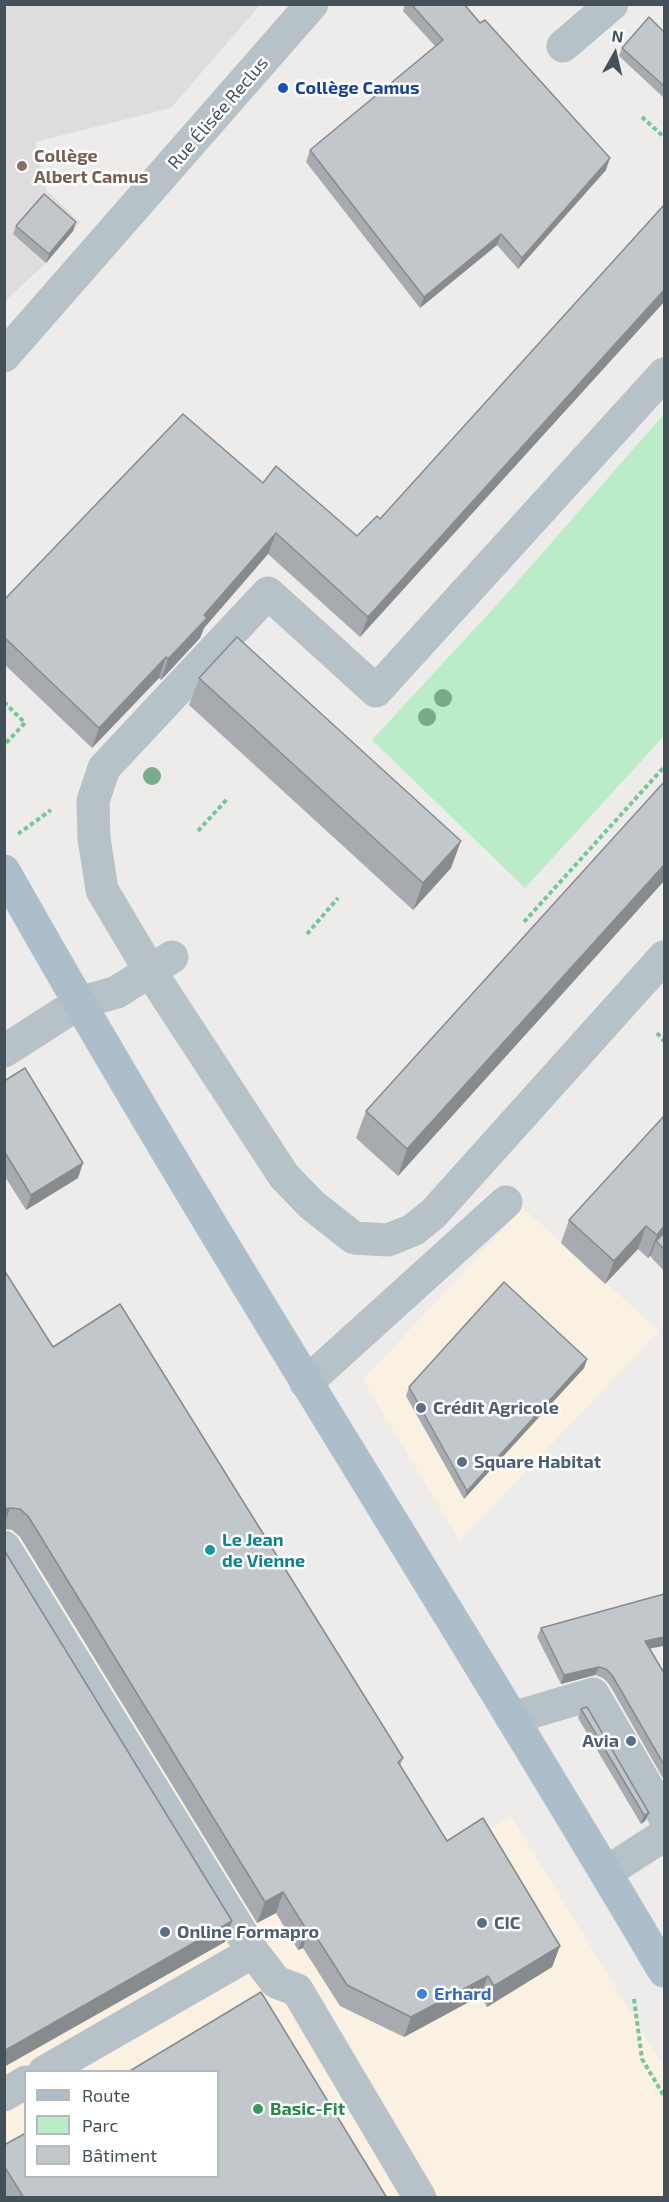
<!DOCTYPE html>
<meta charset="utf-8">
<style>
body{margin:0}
#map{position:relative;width:669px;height:2202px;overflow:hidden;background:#eeebeb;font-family:"Exo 2",sans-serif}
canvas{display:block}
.frame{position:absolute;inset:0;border:6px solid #445158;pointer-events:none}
.legend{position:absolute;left:24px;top:2070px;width:195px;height:108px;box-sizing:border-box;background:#fff;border:2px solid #b4b9bc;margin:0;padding:8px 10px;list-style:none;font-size:18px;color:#445158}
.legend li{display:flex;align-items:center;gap:12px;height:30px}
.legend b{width:30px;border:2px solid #b4b9bc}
.north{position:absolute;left:585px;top:24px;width:60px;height:60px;-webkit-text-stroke:4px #fff;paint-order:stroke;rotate:8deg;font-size:16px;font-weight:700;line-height:24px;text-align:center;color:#445158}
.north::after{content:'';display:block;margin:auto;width:21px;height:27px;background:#445158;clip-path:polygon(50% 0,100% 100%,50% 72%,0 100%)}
</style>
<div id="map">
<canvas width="669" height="2202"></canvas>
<div class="frame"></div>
<ul class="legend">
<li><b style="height:8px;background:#abbeca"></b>Route</li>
<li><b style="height:16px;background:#b9ecc7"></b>Parc</li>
<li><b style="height:16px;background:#c2c7cb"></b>Bâtiment</li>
</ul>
<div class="north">N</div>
</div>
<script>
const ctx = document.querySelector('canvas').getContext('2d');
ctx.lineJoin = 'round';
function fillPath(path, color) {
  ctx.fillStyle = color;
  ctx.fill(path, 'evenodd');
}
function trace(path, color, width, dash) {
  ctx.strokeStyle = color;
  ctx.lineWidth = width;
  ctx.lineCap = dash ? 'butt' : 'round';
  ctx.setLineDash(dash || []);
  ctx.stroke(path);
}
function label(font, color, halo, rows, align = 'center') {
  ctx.font = font + ' "Exo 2",sans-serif';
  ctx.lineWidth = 5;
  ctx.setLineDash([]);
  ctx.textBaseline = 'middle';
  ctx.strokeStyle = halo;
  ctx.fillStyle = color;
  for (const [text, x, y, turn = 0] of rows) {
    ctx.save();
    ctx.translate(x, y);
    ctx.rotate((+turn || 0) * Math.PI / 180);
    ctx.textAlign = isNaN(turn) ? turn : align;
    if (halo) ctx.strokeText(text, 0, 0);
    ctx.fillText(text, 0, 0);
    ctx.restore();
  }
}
fillPath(new Path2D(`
 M 523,1208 L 659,1331 L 460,1541 L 363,1380 Z
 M 4,1469 L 298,1950 L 511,1816 L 664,2067 L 664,2197 L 5,2197 ZM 26,2072 L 218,2072 L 218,2176 L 26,2176 Z`), '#faf1e3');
fillPath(new Path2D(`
 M 5,5 L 260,5 L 171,108 L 35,142 L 46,190 L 80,222 L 46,263 L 5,301 Z`), '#dfdcdd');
fillPath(new Path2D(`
 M 664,414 L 664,736 L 525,888 L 372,740 L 504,597 Z`), '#b9ecc7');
trace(new Path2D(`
 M 642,117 L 664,137
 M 4,702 L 25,723 L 4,745
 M 198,831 L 228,798
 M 18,834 L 51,810
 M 524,922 L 664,767
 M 307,934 L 338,898
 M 657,1033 L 664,1041
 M 634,1999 L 642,2059 L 664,2096`), '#72c994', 4, [4.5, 3]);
trace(new Path2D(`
 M 563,46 L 612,4
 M 4,356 L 312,4
 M 172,957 L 150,971 L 284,1176 L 312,1205 L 354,1238 L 388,1240 L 413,1230 L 433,1214 L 664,957
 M 4,1051 L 79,1003 L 117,992 L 150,971 L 102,890 L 94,838 L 93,801 L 104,768 L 268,593 L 376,691 L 664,374
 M 306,1383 L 506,1202
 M 4,1547 L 253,1952 L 44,2072
 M 512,1718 L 593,1694 L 664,1816
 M 607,1872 L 664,1835
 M 253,1952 L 276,1982 L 297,1990 L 420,2198
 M 4,2095 L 26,2082`), '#b6c2c8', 33);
trace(new Path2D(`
 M 4,871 C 214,1244 447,1602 664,1971`), '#abbeca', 33);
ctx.fillStyle = '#78ab8b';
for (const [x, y] of [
 [443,698],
 [427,717],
 [152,776]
]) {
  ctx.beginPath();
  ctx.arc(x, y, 9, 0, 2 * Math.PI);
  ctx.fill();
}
fillPath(new Path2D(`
 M 405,4 L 464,4 L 606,170 L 518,269 L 497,245 L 420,308 L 306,162 L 310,150 L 435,46 L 403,11 Z
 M 664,32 L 664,98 L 619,56 L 622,48 Z
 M 664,205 L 664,302 L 360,637 L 268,554 L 204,628 L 200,638 L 161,680 L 159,678 L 92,748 L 4,664 L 4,600 L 263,483 L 357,536 L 380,519 Z
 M 76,222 L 73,231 L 46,263 L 13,234 L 16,226 Z
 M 199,678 L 451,868 L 413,910 L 189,705 Z
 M 664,782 L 664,881 L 398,1176 L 356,1138 L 366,1111 Z
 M 4,1077 L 78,1178 L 26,1210 L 4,1175 Z
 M 664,1116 L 664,1271 L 651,1257 L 651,1255 L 648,1258 L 638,1249 L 605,1284 L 561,1243 L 569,1220 Z
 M 4,1270 L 53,1347 L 403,1758 L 400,1766 L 447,1841 L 560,1946 L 552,1967 L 487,2007 L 480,1996 L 404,2037 L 340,2006 L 303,1948 L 298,1950 L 276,1913 L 257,1923 L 20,1537 L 12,1530 L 4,1529 Z
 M 587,1359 L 584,1368 L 464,1499 L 406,1396 L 409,1387 Z
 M 541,1628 L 650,1648 L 664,1673 L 664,1780 L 609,1684 L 603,1678 L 595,1675 L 561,1684 L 537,1637 Z
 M 581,1709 L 649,1813 L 645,1821 L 641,1824 L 578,1718 Z
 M 4,2145 L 387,2198 L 8,2198 L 4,2192 Z`), '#a7abaf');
fillPath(new Path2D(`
 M 610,158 L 606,170 L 518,269 L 522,258 Z
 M 76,222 L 73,231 L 46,263 L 49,254 Z
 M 501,234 L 497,245 L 420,308 L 424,297 Z
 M 664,290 L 664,302 L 360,637 L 368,617 Z
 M 276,533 L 268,554 L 204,628 L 200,638 L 161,680 L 168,659 L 204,615 Z
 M 166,657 L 159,678 L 92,748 L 99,728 Z
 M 461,841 L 451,868 L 413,910 L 423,883 Z
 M 664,865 L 664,881 L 398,1176 L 407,1149 Z
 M 83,1163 L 78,1178 L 26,1210 L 31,1195 Z
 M 646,1226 L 638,1249 L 605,1284 L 614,1261 Z
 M 664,1227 L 664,1240 L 656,1241 L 651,1255 L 648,1258 L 657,1235 Z
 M 587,1359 L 584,1368 L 464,1499 L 467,1491 Z
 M 10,1508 L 4,1524 L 4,1509 Z
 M 664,1637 L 664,1646 L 642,1650 L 645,1641 Z
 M 599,1667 L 595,1675 L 561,1684 L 564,1675 Z
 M 649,1813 L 645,1821 L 641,1824 L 644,1815 Z
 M 283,1892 L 276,1913 L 257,1923 L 265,1902 Z
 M 232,1921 L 225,1942 L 4,2067 L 4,2051 Z
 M 310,1927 L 303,1948 L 298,1950 L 306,1929 Z
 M 560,1946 L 552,1967 L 487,2007 L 494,1986 Z
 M 488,1976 L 480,1996 L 404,2037 L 411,2017 Z`), '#888b8e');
const building = new Path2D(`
 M 411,4 L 464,4 L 480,23 L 485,20 L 610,158 L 522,258 L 501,234 L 424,297 L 310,150 L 443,40 Z
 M 649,17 L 664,32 L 664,86 L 622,48 Z
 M 44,194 L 76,222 L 49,254 L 16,226 Z
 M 664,205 L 664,290 L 368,617 L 276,533 L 204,615 L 207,618 L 168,659 L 166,657 L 99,728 L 4,637 L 4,600 L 183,414 L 263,483 L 276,466 L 357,536 L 377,516 L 380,519 Z
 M 237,637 L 461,841 L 423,883 L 199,678 Z
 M 664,782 L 664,865 L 407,1149 L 366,1111 Z
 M 25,1068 L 83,1163 L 31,1195 L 4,1151 L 4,1077 L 6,1080 Z
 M 664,1116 L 664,1226 L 657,1235 L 646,1226 L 614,1261 L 569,1220 Z
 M 664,1233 L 664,1249 L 656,1241 Z
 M 4,1270 L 53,1347 L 120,1304 L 403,1758 L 398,1762 L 447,1841 L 483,1818 L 560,1946 L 494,1986 L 488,1976 L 411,2017 L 347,1985 L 310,1927 L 306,1929 L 283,1892 L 265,1902 L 28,1516 L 20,1509 L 10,1508 L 4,1509 Z
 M 504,1282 L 587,1359 L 467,1491 L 409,1387 Z
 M 4,1550 L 232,1921 L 4,2051 Z
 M 664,1594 L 664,1637 L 645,1641 L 664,1673 L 664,1765 L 612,1675 L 606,1669 L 599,1667 L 564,1675 L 541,1628 Z
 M 587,1707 L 649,1813 L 644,1815 L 581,1709 Z
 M 261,1992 L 387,2198 L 24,2198 L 4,2166 L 4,2145 L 26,2133 L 26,2176 L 218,2176 L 218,2072 L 128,2072 Z`);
fillPath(building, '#c2c7cb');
trace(building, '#888b8e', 1.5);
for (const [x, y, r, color] of [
 [283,88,6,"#1a4fb4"],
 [22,166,6,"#8d6e63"],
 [421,1408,6,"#5c6f8a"],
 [462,1462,6,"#5c6f8a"],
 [210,1550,6,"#0f9aa8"],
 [631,1741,6,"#5c6f8a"],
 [482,1923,6,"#5c6f8a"],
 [165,1932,6,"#5c6f8a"],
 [422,1994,6,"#3f7fe0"],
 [258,2109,6,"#2e9e5b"]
]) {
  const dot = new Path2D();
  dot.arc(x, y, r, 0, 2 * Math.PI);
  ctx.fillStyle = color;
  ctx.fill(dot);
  trace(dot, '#fff', 2);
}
label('bold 18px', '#164399', '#fff', [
 ["Collège Camus",295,88]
], 'left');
label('18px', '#445158', '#fff', [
 ["Rue Élisée Reclus",218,113,-49]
]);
label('bold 18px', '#785e54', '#fff', [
 ["Collège",34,156],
 ["Albert Camus",34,177]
], 'left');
label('bold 18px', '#4e5e75', '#fff', [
 ["Crédit Agricole",433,1408],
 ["Square Habitat",474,1462],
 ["Avia",619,1741,"right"],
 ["CIC",494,1923],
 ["Online Formapro",177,1932]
], 'left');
label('bold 18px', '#0d838f', '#fff', [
 ["Le Jean",222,1540],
 ["de Vienne",222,1561]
], 'left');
label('bold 18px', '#366cbe', '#fff', [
 ["Erhard",434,1994]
], 'left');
label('bold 18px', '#27864d', '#fff', [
 ["Basic-Fit",270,2109]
], 'left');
</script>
